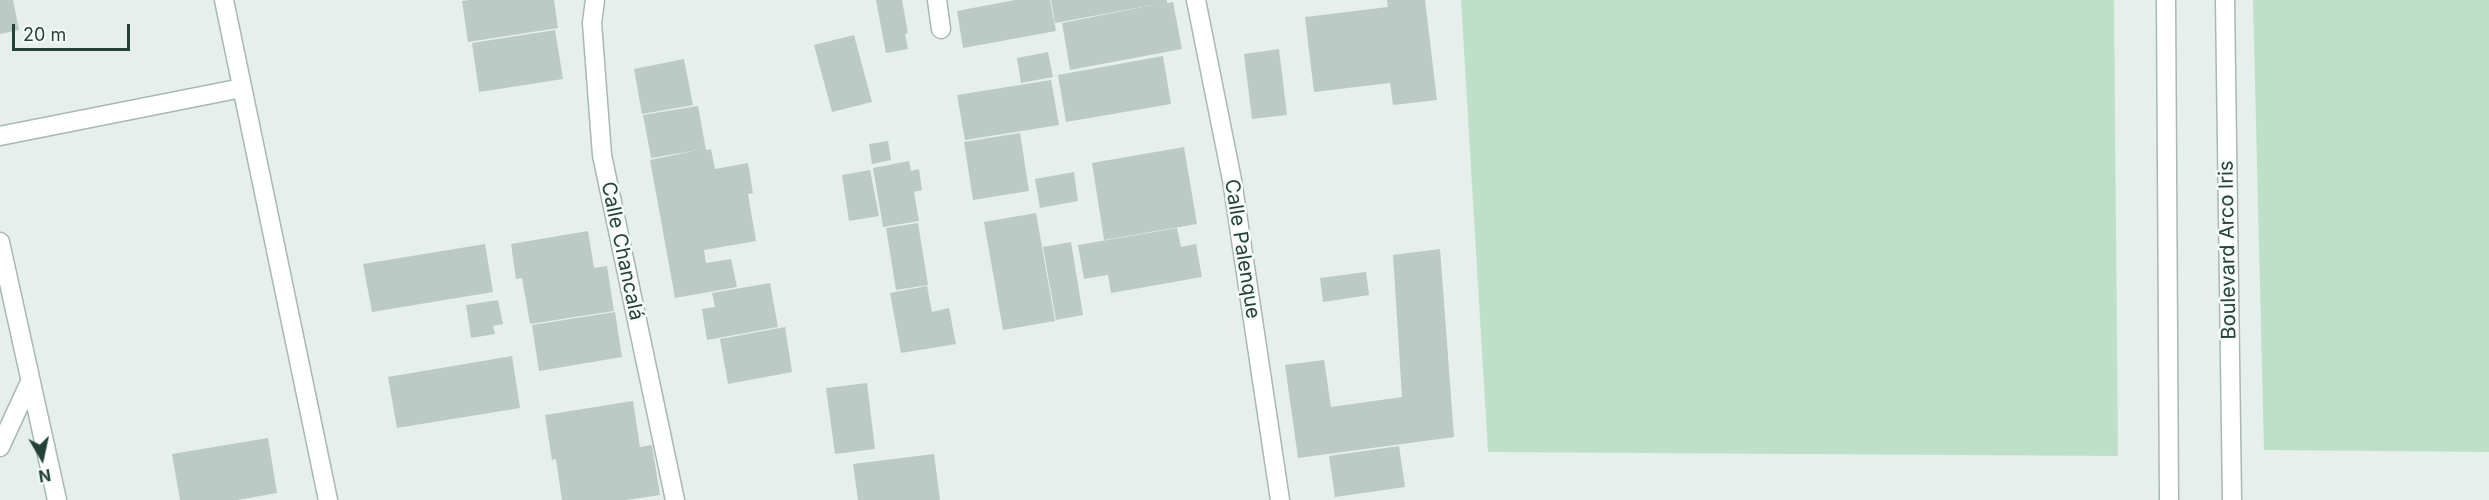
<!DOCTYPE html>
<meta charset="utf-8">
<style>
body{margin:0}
#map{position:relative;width:2489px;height:500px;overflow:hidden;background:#e6efeb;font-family:Inter,sans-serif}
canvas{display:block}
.north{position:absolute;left:12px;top:428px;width:60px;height:60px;-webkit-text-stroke:4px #f7fbf9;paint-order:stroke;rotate:171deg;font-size:16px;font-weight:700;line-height:24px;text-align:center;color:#24423a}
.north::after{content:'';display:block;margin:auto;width:21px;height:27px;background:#24423a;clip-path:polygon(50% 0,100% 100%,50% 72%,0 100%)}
.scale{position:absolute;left:12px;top:24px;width:118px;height:27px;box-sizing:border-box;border:3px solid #24423a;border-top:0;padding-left:8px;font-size:18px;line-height:21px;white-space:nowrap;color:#24423a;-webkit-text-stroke:4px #f7fbf9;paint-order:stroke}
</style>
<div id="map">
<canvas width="2489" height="500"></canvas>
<div class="north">N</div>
<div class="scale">20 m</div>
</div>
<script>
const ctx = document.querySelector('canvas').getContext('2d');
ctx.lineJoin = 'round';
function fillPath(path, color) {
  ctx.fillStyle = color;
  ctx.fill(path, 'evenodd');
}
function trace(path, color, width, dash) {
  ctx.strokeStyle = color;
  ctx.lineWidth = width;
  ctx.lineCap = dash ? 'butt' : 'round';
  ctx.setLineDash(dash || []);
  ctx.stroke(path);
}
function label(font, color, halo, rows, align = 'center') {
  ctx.font = font + ' Inter,sans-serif';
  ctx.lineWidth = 5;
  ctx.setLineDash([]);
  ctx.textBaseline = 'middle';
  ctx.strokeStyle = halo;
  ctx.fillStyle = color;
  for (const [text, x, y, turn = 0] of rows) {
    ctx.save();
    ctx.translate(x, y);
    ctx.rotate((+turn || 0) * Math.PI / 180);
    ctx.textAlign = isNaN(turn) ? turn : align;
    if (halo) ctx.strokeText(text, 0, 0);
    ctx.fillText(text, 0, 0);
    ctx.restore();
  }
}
fillPath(new Path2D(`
 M 1461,0 L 2114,0 L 2118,456 L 1488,452 Z
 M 2253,0 L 2489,0 L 2489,452 L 2264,450 Z`), '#bfe0c8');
fillPath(new Path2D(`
 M 0,0 L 13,0 L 19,30 L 0,34 Z
 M 470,0 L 554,0 L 558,28 L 468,42 L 462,1 Z
 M 876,0 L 902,0 L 908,33 L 905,34 L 908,49 L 886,53 Z
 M 1015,0 L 1050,0 L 1056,31 L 963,48 L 957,11 Z
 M 1051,0 L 1167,0 L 1167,3 L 1173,2 L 1182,49 L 1070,70 L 1062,23 L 1164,3 L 1055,23 Z
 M 1387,0 L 1425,0 L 1437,100 L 1393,105 L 1390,83 L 1314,92 L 1305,17 L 1388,7 Z
 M 555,30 L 563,79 L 479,92 L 472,43 Z
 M 854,35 L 872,102 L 832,112 L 814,45 Z
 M 1279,49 L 1287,115 L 1252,119 L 1244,54 Z
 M 1048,52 L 1053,77 L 1021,83 L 1017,58 Z
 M 1163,56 L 1171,104 L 1066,122 L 1058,75 Z
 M 684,59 L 693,105 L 642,114 L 634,69 Z
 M 1051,80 L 1059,125 L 965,140 L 957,95 Z
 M 698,106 L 706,150 L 711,149 L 715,169 L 748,163 L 753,193 L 748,194 L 756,241 L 704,250 L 706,263 L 731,259 L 737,287 L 675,298 L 650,160 L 698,150 L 651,158 L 643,115 Z
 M 1020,133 L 1029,191 L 973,200 L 964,142 Z
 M 888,141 L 891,160 L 872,164 L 869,144 Z
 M 1184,147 L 1197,224 L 1104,240 L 1092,163 Z
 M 909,161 L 911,171 L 919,169 L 922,190 L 914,192 L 919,221 L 883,227 L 873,168 Z
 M 870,170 L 879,216 L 849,221 L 842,175 Z
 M 1074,172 L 1078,201 L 1040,208 L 1035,179 Z
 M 1036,213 L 1055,321 L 1003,330 L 984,222 Z
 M 918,223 L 928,285 L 896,290 L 886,228 Z
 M 1177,228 L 1181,247 L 1196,244 L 1202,277 L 1111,293 L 1108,275 L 1084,279 L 1078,245 Z
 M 588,231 L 594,268 L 607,266 L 614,311 L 530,324 L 522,278 L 516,279 L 511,244 Z
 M 1071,242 L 1083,315 L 1056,320 L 1043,247 Z
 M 485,244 L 493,292 L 372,312 L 363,264 Z
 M 1440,249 L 1454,437 L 1298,458 L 1285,365 L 1324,360 L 1331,407 L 1402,397 L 1393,255 Z
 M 1366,272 L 1369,295 L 1323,302 L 1320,278 Z
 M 770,283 L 778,327 L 707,340 L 702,309 L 715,307 L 712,293 Z
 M 927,286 L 932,312 L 949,308 L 956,344 L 901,353 L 890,293 Z
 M 498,300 L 503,324 L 493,326 L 495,334 L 471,338 L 466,305 Z
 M 615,312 L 622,357 L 539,371 L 532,325 Z
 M 785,327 L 792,372 L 728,384 L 720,339 Z
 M 512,356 L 520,408 L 397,428 L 388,377 Z
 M 867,383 L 875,449 L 835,454 L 826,388 Z
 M 633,401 L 640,447 L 652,445 L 660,495 L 627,500 L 562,500 L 556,459 L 552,460 L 545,415 Z
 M 268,438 L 277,493 L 237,500 L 180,500 L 172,454 Z
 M 1399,446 L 1405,487 L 1335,497 L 1329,456 Z
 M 934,454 L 940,500 L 858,500 L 853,464 Z`), '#bbcac4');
const street = new Path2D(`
 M 224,0 L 328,500
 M 595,0 L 592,23 L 602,155 L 675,500
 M 937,0 L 941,29
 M 1196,0 L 1232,180 L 1280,500
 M 2166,0 L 2169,500
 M 2225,0 L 2232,500
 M 0,136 L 242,88
 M 0,242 L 57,500
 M 0,447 L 30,382`);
trace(street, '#a8b8b2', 21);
trace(street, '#fff', 18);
label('20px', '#24423a', '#f7fbf9', [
 ["Calle Palenque",1242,249,81],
 ["Boulevard Arco Iris",2228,250,-91],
 ["Calle Chancalá",622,251,78]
]);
</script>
